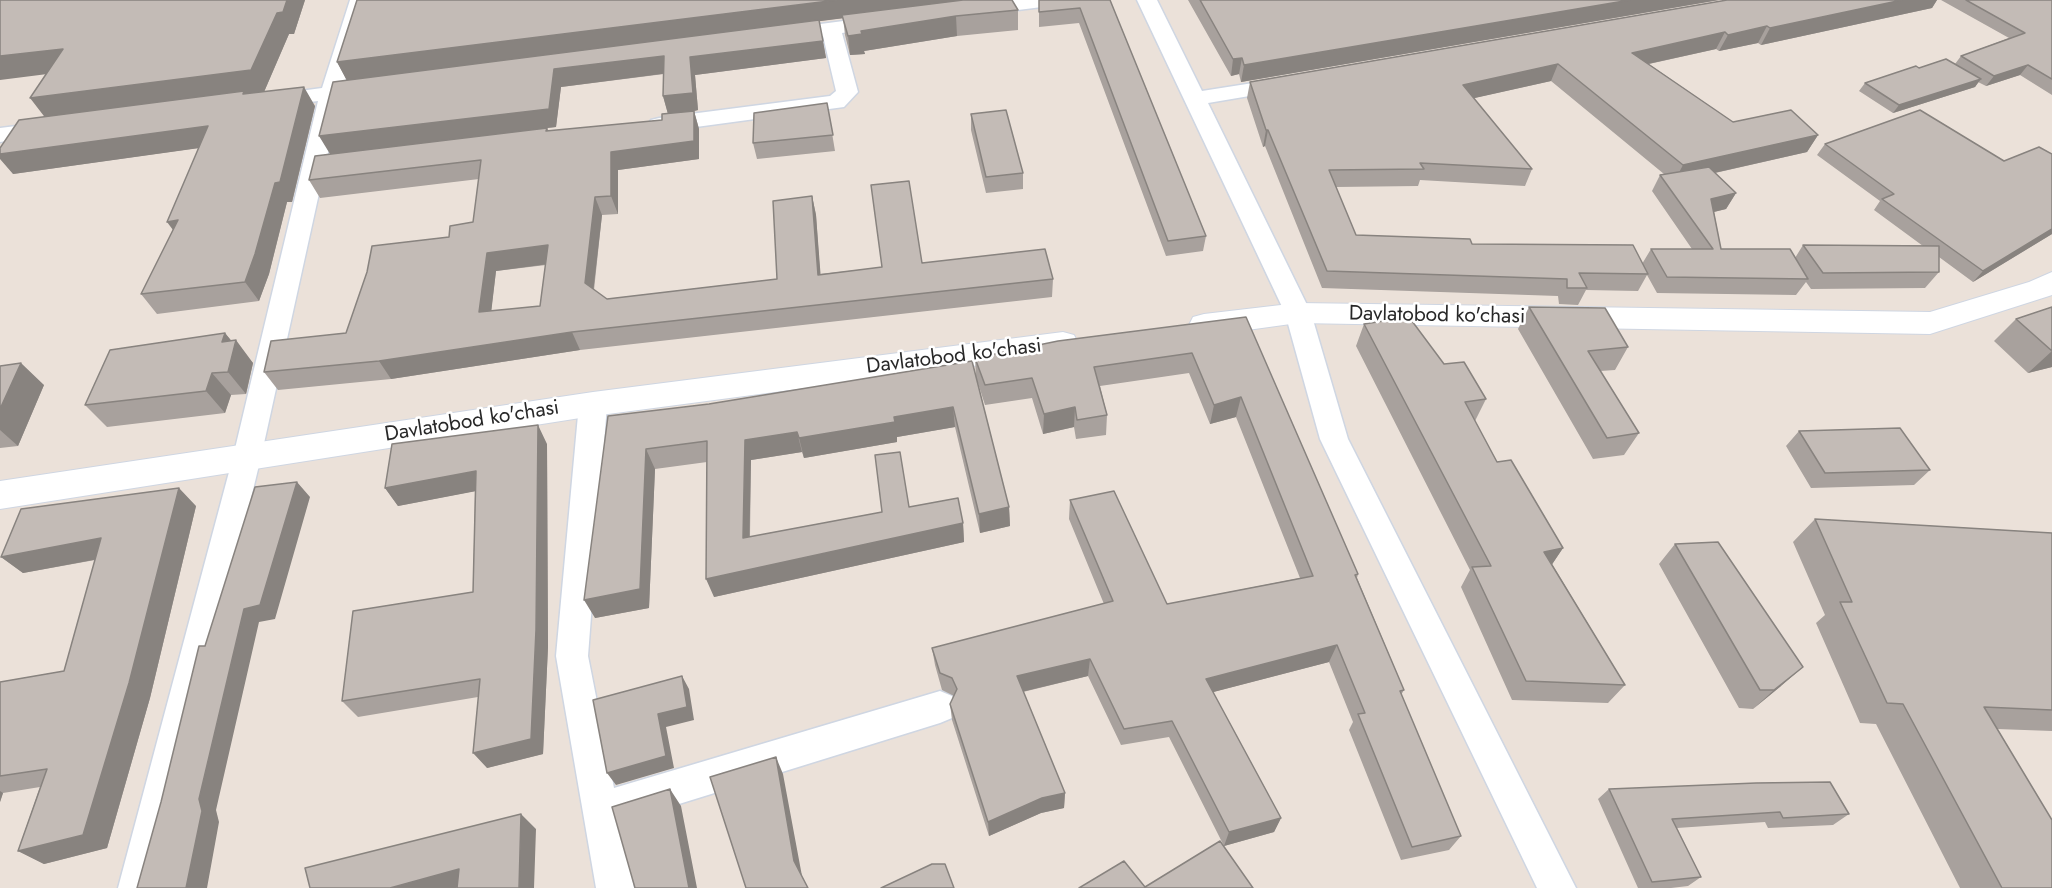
<!DOCTYPE html>
<style>
body{margin:0}
canvas{display:block;background:#ebe1d9}
</style>
<canvas width="2052" height="888"></canvas>
<script>
const ctx = document.querySelector('canvas').getContext('2d');
ctx.lineJoin = 'round';
function trace(path, color, width, dash) {
  ctx.strokeStyle = color;
  ctx.lineWidth = width;
  ctx.lineCap = dash ? 'butt' : 'round';
  ctx.setLineDash(dash || []);
  ctx.stroke(path);
}
function fillPath(path, color) {
  ctx.fillStyle = color;
  ctx.fill(path, 'evenodd');
}
function label(font, color, halo, rows, align = 'center') {
  ctx.font = font + ' Jost,sans-serif';
  ctx.lineWidth = 5;
  ctx.setLineDash([]);
  ctx.textBaseline = 'middle';
  ctx.strokeStyle = halo;
  ctx.fillStyle = color;
  for (const [text, x, y, turn = 0] of rows) {
    ctx.save();
    ctx.translate(x, y);
    ctx.rotate((+turn || 0) * Math.PI / 180);
    ctx.textAlign = isNaN(turn) ? turn : align;
    if (halo) ctx.strokeText(text, 0, 0);
    ctx.fillText(text, 0, 0);
    ctx.restore();
  }
}
const minor = new Path2D(`
 M 350,0 L 370,0 L 344,85 L 370,82 L 377,84 L 381,88 L 377,92 L 340,98 L 261,457 L 156,888 L 118,888 L 233,457 L 318,101 L 270,107 L 262,106 L 259,101 L 262,96 L 270,95 L 322,88 Z
 M 1003,0 L 1060,0 L 1057,4 L 1050,6 L 978,15 L 971,13 L 968,9 L 971,5 Z
 M 1137,0 L 1157,0 L 1202,91 L 1285,78 L 1292,80 L 1296,84 L 1292,88 L 1285,90 L 1208,103 L 1311,313 L 1348,439 L 1576,888 L 1537,888 L 1320,439 L 1285,313 Z
 M 882,16 L 889,18 L 892,22 L 889,26 L 842,33 L 858,92 L 844,107 L 659,132 L 651,130 L 648,125 L 651,120 L 659,118 L 830,96 L 836,91 L 823,36 L 782,41 L 775,39 L 772,35 L 775,31 L 782,29 Z
 M 48,122 L 56,124 L 59,129 L 56,134 L 0,142 L 0,128 Z
 M 593,394 L 603,397 L 607,404 L 588,656 L 614,788 L 940,691 L 952,696 L 957,707 L 952,718 L 940,723 L 621,822 L 634,888 L 596,888 L 556,656 L 579,404 L 583,397 Z`);
const tertiary = new Path2D(`
 M 2052,272 L 2052,295 L 2049,296 L 1930,334 L 1298,323 L 1204,336 L 1193,333 L 1189,325 L 1193,317 L 1204,314 L 1298,303 L 1930,312 L 2029,282 Z
 M 1063,332 L 1074,335 L 1078,343 L 1074,351 L 1063,354 L 593,416 L 0,509 L 0,481 L 593,392 Z`);
trace(minor, '#cfd6e2', 3);
trace(tertiary, '#cfd6e2', 2);
fillPath(minor, '#fff');
fillPath(tertiary, '#fff');
fillPath(new Path2D(`
 M 0,0 L 305,0 L 294,34 L 289,34 L 264,92 L 315,106 L 292,202 L 287,202 L 269,274 L 259,301 L 157,314 L 141,294 L 173,230 L 198,148 L 13,174 L 45,117 L 46,74 Z
 M 357,0 L 1018,10 L 1018,30 L 957,36 L 864,51 L 865,54 L 850,55 L 845,35 L 843,18 L 819,21 L 826,58 L 695,75 L 698,110 L 694,111 L 699,129 L 699,159 L 618,170 L 618,214 L 602,215 L 594,290 L 607,299 L 777,279 L 812,196 L 816,215 L 820,274 L 922,263 L 1053,279 L 1052,297 L 580,350 L 391,379 L 278,390 L 264,372 L 346,333 L 449,237 L 473,222 L 479,179 L 320,198 L 309,180 L 330,154 L 347,80 L 337,62 ZM 664,74 L 663,96 L 668,114 L 662,120 L 548,131 L 547,128 L 556,127 L 561,87 ZM 546,265 L 540,306 L 491,311 L 496,271 Z
 M 1039,0 L 1110,0 L 1206,236 L 1203,251 L 1166,256 L 1079,23 L 1039,27 Z
 M 1188,0 L 1719,0 L 1241,82 L 1239,74 L 1231,76 Z
 M 1727,0 L 1937,0 L 1932,8 L 1761,45 L 1758,43 L 1719,51 L 1716,49 L 1649,64 L 1733,122 L 1818,135 L 1807,152 L 1715,173 L 1736,193 L 1726,209 L 1714,212 L 1721,249 L 1795,258 L 1803,245 L 1923,246 L 1874,210 L 1880,201 L 1817,155 L 1825,144 L 2004,161 L 2052,154 L 2052,234 L 1973,282 L 1939,257 L 1939,272 L 1925,288 L 1811,289 L 1806,282 L 1796,295 L 1657,293 L 1647,275 L 1638,291 L 1586,290 L 1578,305 L 1559,304 L 1558,296 L 1322,288 L 1265,146 L 1263,147 L 1247,98 L 1250,82 ZM 1551,81 L 1664,174 L 1660,175 L 1652,191 L 1692,249 L 1651,249 L 1642,264 L 1472,244 L 1356,235 L 1336,187 L 1418,186 L 1420,180 L 1525,186 L 1532,169 L 1474,98 Z
 M 1941,0 L 2052,0 L 2052,95 L 2020,75 L 1986,86 L 1978,82 L 1975,87 L 1893,113 L 1859,91 L 1865,83 L 1919,68 L 1955,64 L 1961,56 L 2009,38 Z
 M 827,103 L 835,151 L 757,159 L 753,143 Z
 M 971,114 L 1023,173 L 1023,189 L 986,193 L 971,130 Z
 M 1529,307 L 1628,347 L 1615,370 L 1600,371 L 1639,433 L 1624,455 L 1593,459 L 1518,329 Z
 M 2052,307 L 2052,367 L 2028,373 L 1994,341 L 2016,319 Z
 M 1246,317 L 1358,574 L 1357,578 L 1404,690 L 1401,695 L 1461,836 L 1449,850 L 1401,860 L 1349,730 L 1353,722 L 1329,662 L 1213,692 L 1281,818 L 1274,832 L 1224,846 L 1169,737 L 1121,745 L 1088,676 L 1023,692 L 1065,793 L 1064,808 L 1041,813 L 989,836 L 952,720 L 950,704 L 954,696 L 942,690 L 935,665 L 932,648 L 1104,604 L 1069,519 L 1070,500 L 1167,604 L 1300,578 L 1236,417 L 1210,424 L 1189,373 L 1100,386 L 1107,415 L 1106,435 L 1076,439 L 1074,427 L 1043,434 L 1032,398 L 985,405 L 977,380 L 1009,507 L 1010,526 L 980,533 L 955,427 L 897,437 L 897,442 L 804,458 L 802,452 L 751,460 L 750,537 L 909,507 L 963,523 L 964,542 L 714,597 L 707,462 L 655,469 L 649,608 L 595,618 L 608,416 L 976,377 L 975,358 Z
 M 1364,324 L 1444,364 L 1486,399 L 1475,421 L 1497,462 L 1563,548 L 1552,564 L 1625,685 L 1608,703 L 1512,700 L 1461,587 L 1470,570 L 1356,346 Z
 M 225,333 L 231,341 L 253,363 L 246,394 L 231,395 L 225,413 L 107,427 L 85,405 Z
 M 0,366 L 44,385 L 18,446 L 0,448 Z
 M 1799,431 L 1930,470 L 1914,485 L 1811,488 L 1786,446 Z
 M 547,444 L 548,647 L 543,754 L 487,768 L 478,697 L 358,717 L 342,701 L 473,592 L 475,491 L 398,506 L 385,488 Z
 M 196,506 L 150,698 L 107,848 L 44,864 L 18,851 L 40,787 L 3,793 L 0,802 L 0,682 L 64,671 L 95,560 L 23,573 L 1,557 Z
 M 1815,519 L 2052,533 L 2052,731 L 1997,729 L 2052,888 L 1960,888 L 1876,724 L 1860,723 L 1816,623 L 1825,615 L 1793,542 Z
 M 1675,544 L 1781,686 L 1753,709 L 1739,708 L 1659,564 Z
 M 1609,789 L 1849,814 L 1833,825 L 1768,828 L 1765,822 L 1677,828 L 1701,877 L 1688,886 L 1671,888 L 1638,888 L 1598,799 Z`), '#a8a19d');
fillPath(new Path2D(`
 M 287,0 L 305,0 L 294,34 L 289,34 L 264,92 L 47,120 L 30,98 L 277,13 Z
 M 837,0 L 987,0 L 347,81 L 337,62 Z
 M 1630,0 L 1719,0 L 1241,82 L 1244,65 Z
 M 1902,0 L 1937,0 L 1932,8 L 1761,45 L 1770,28 Z
 M 956,16 L 957,36 L 864,51 L 865,54 L 850,55 L 848,36 L 861,31 Z
 M 1767,26 L 1758,43 L 1719,51 L 1728,35 Z
 M 1725,32 L 1716,49 L 1625,69 L 1632,53 Z
 M 823,41 L 826,58 L 695,75 L 698,110 L 694,111 L 699,129 L 699,159 L 618,170 L 618,214 L 611,196 L 611,152 L 694,141 L 668,114 L 663,96 L 690,57 Z
 M 63,49 L 79,70 L 0,80 L 0,56 Z
 M 664,56 L 669,73 L 561,87 L 556,127 L 547,128 L 554,146 L 330,154 L 319,136 L 554,69 Z
 M 1242,58 L 1239,74 L 1231,76 L 1233,59 Z
 M 1558,64 L 1551,81 L 1457,102 L 1463,85 Z
 M 2028,65 L 2020,75 L 1986,86 L 1994,76 Z
 M 1981,79 L 1975,87 L 1893,113 L 1899,105 Z
 M 304,87 L 315,106 L 292,202 L 287,202 L 269,274 L 259,301 L 245,282 Z
 M 208,126 L 221,145 L 13,174 L 0,159 L 0,154 Z
 M 1266,130 L 1268,130 L 1265,146 L 1263,147 Z
 M 1818,135 L 1807,152 L 1674,182 L 1683,165 Z
 M 1736,193 L 1726,209 L 1701,215 L 1711,199 Z
 M 812,196 L 816,215 L 822,293 L 818,275 Z
 M 595,197 L 602,215 L 592,302 L 585,283 Z
 M 178,220 L 182,242 L 167,222 Z
 M 2052,229 L 2052,234 L 1973,282 L 1983,271 Z
 M 548,245 L 556,263 L 496,271 L 489,331 L 479,312 L 487,253 Z
 M 572,332 L 580,350 L 391,379 L 379,361 Z
 M 225,333 L 235,345 L 236,340 L 253,363 L 246,394 L 228,372 L 222,342 Z
 M 2052,351 L 2052,367 L 2028,373 Z
 M 21,363 L 44,385 L 18,446 L 0,430 L 0,409 Z
 M 212,373 L 231,395 L 225,413 L 206,391 Z
 M 1241,397 L 1236,417 L 1210,424 L 1214,405 Z
 M 953,407 L 955,427 L 897,437 L 897,442 L 804,458 L 799,438 L 894,417 Z
 M 1075,407 L 1074,427 L 1043,434 L 1044,414 Z
 M 538,425 L 547,444 L 548,647 L 543,754 L 487,768 L 473,753 Z
 M 797,432 L 802,452 L 751,460 L 749,557 L 743,538 L 745,440 Z
 M 646,449 L 655,469 L 649,608 L 595,618 L 584,600 Z
 M 476,471 L 487,489 L 398,506 L 385,488 Z
 M 297,482 L 310,497 L 275,619 L 259,622 L 216,810 L 219,822 L 207,888 L 186,888 L 199,799 L 244,609 Z
 M 179,488 L 196,506 L 150,698 L 107,848 L 44,864 L 18,851 Z
 M 1009,507 L 1010,526 L 980,533 L 979,514 Z
 M 963,523 L 964,542 L 714,597 L 706,579 Z
 M 101,538 L 120,555 L 23,573 L 1,557 Z
 M 1563,548 L 1549,569 L 1544,552 Z
 M 1337,645 L 1329,662 L 1202,695 L 1206,679 Z
 M 1090,659 L 1088,676 L 1017,693 L 1017,676 Z
 M 1803,667 L 1781,686 L 1753,709 L 1774,690 Z
 M 682,676 L 689,689 L 694,720 L 666,727 L 674,768 L 616,785 L 607,773 L 658,714 Z
 M 776,757 L 783,774 L 802,876 L 794,861 Z
 M 670,789 L 681,806 L 697,888 L 689,888 Z
 M 0,791 L 3,793 L 0,802 Z
 M 1065,793 L 1064,808 L 1041,813 L 989,836 L 988,822 L 1042,798 Z
 M 521,814 L 536,829 L 534,888 L 519,888 Z
 M 1281,818 L 1274,832 L 1224,846 L 1229,832 Z
 M 459,869 L 476,882 L 456,888 L 390,888 Z`), '#88837f');
const building = new Path2D(`
 M 0,0 L 287,0 L 283,12 L 277,13 L 251,70 L 30,98 L 63,49 L 0,56 Z
 M 357,0 L 837,0 L 337,62 Z
 M 963,0 L 1012,0 L 1018,10 L 956,16 L 861,31 L 862,34 L 848,36 L 842,15 Z
 M 1039,0 L 1110,0 L 1206,236 L 1168,241 L 1080,8 L 1039,12 Z
 M 1200,0 L 1630,0 L 1244,65 L 1242,58 L 1233,59 Z
 M 1727,0 L 1902,0 L 1770,28 L 1767,26 L 1728,35 L 1725,32 L 1632,53 L 1733,122 L 1791,110 L 1818,135 L 1683,165 L 1558,64 L 1463,85 L 1532,169 L 1420,163 L 1424,169 L 1329,170 L 1356,235 L 1470,239 L 1472,244 L 1633,245 L 1648,274 L 1579,273 L 1587,288 L 1567,288 L 1567,279 L 1327,271 L 1268,130 L 1266,130 L 1250,82 Z
 M 1966,0 L 2052,0 L 2052,79 L 2028,65 L 1994,76 L 1961,56 L 2025,33 Z
 M 819,20 L 823,41 L 690,57 L 693,93 L 663,96 L 664,56 L 554,69 L 549,109 L 319,136 L 333,82 Z
 M 1946,59 L 1981,79 L 1899,105 L 1865,83 L 1916,66 L 1919,68 Z
 M 304,87 L 280,182 L 275,183 L 255,254 L 245,282 L 141,294 L 178,220 L 167,222 L 208,126 L 0,154 L 0,148 L 19,120 L 244,91 L 243,94 Z
 M 827,103 L 833,135 L 753,143 L 754,113 Z
 M 1006,110 L 1023,173 L 986,177 L 971,114 Z
 M 1920,110 L 2004,161 L 2039,147 L 2052,154 L 2052,229 L 1983,271 L 1882,199 L 1894,194 L 1825,144 Z
 M 694,111 L 694,141 L 611,152 L 611,196 L 595,197 L 585,283 L 607,299 L 777,279 L 773,201 L 812,196 L 818,275 L 882,267 L 871,185 L 909,181 L 922,263 L 1045,249 L 1053,279 L 572,332 L 379,361 L 264,372 L 271,341 L 346,333 L 367,272 L 372,246 L 449,237 L 450,226 L 473,222 L 481,160 L 309,180 L 315,156 L 547,128 L 546,131 L 662,120 L 662,114 ZM 548,245 L 540,306 L 479,312 L 487,253 Z
 M 1709,167 L 1736,193 L 1711,199 L 1721,249 L 1790,249 L 1808,279 L 1667,277 L 1651,249 L 1713,249 L 1660,175 Z
 M 1803,245 L 1939,246 L 1939,272 L 1823,273 Z
 M 1529,307 L 1605,308 L 1628,347 L 1588,351 L 1639,433 L 1607,438 Z
 M 2052,307 L 2052,351 L 2016,319 Z
 M 1246,317 L 1358,574 L 1355,575 L 1404,690 L 1400,691 L 1461,836 L 1412,847 L 1358,714 L 1365,713 L 1337,645 L 1206,679 L 1281,818 L 1229,832 L 1172,721 L 1124,729 L 1090,659 L 1017,676 L 1065,793 L 1042,798 L 988,822 L 950,704 L 957,689 L 952,678 L 940,673 L 932,648 L 1113,601 L 1070,500 L 1114,491 L 1167,604 L 1313,576 L 1241,397 L 1214,405 L 1192,353 L 1094,367 L 1107,415 L 1077,420 L 1075,407 L 1044,414 L 1032,378 L 985,385 L 975,358 L 1058,341 Z
 M 1409,317 L 1444,364 L 1464,362 L 1486,399 L 1465,402 L 1497,462 L 1511,460 L 1563,548 L 1544,552 L 1625,685 L 1526,681 L 1472,567 L 1491,566 L 1364,324 Z
 M 225,333 L 222,342 L 236,340 L 228,372 L 212,373 L 206,391 L 85,405 L 110,350 Z
 M 972,361 L 1009,507 L 979,514 L 953,407 L 894,417 L 895,422 L 799,438 L 797,432 L 745,440 L 743,538 L 882,512 L 875,455 L 900,452 L 909,507 L 958,498 L 963,523 L 706,579 L 707,441 L 646,449 L 640,589 L 584,600 L 608,416 L 709,404 Z
 M 21,363 L 0,409 L 0,366 Z
 M 538,425 L 536,630 L 531,739 L 473,753 L 480,679 L 342,701 L 353,611 L 473,592 L 476,471 L 385,488 L 392,444 Z
 M 1900,428 L 1930,470 L 1825,473 L 1799,431 Z
 M 297,482 L 260,605 L 244,609 L 199,799 L 202,811 L 186,888 L 137,888 L 161,802 L 199,646 L 205,646 L 255,487 Z
 M 179,488 L 129,683 L 83,835 L 18,851 L 47,769 L 0,776 L 0,682 L 64,671 L 101,538 L 1,557 L 21,509 Z
 M 1815,519 L 2052,533 L 2052,710 L 1984,707 L 2052,820 L 2052,888 L 2002,888 L 1903,704 L 1887,703 L 1840,602 L 1852,602 Z
 M 1718,542 L 1803,667 L 1774,690 L 1760,690 L 1675,544 Z
 M 682,676 L 687,707 L 658,714 L 666,756 L 607,773 L 593,700 Z
 M 776,757 L 794,861 L 808,888 L 746,888 L 710,777 Z
 M 1830,782 L 1849,814 L 1783,818 L 1780,812 L 1672,819 L 1701,877 L 1652,882 L 1609,789 L 1756,783 Z
 M 670,789 L 689,888 L 635,888 L 612,807 Z
 M 521,814 L 519,888 L 457,888 L 459,869 L 390,888 L 310,888 L 305,868 Z
 M 1220,841 L 1253,888 L 1079,888 L 1124,861 L 1145,887 Z
 M 932,864 L 945,864 L 954,888 L 881,888 Z`);
fillPath(building, '#c3bbb6');
trace(building, '#88837f', 1.5);
label('21px', '#282828', '#fff', [
 ["Davlatobod ko'chasi",1437,316,1],
 ["Davlatobod ko'chasi",954,357,-7],
 ["Davlatobod ko'chasi",472,422,-9]
]);
</script>
